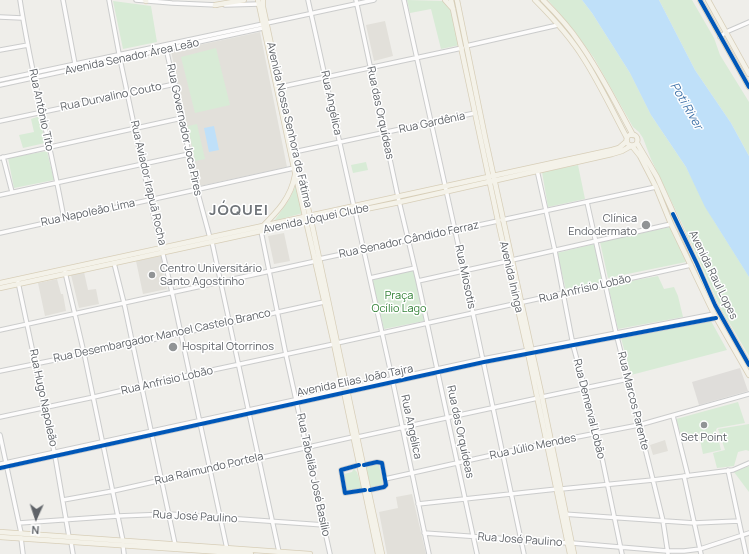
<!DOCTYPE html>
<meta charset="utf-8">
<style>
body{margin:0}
#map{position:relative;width:749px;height:554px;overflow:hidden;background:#efeeea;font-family:Manrope,sans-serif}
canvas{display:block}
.north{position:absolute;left:16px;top:498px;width:40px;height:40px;-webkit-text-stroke:3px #fff;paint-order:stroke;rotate:183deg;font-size:11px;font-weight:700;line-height:16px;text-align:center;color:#5f6368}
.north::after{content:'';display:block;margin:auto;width:14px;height:18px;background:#5f6368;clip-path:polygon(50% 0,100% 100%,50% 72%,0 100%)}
</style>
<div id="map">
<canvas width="749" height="554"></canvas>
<div class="north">N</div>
</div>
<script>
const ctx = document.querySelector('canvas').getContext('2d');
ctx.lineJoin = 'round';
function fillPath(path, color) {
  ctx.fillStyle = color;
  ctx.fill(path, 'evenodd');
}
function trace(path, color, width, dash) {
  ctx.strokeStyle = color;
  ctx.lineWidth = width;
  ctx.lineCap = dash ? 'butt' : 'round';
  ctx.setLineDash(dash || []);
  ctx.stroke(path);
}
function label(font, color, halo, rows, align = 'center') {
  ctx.font = font + ' Manrope,sans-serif';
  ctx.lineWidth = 3;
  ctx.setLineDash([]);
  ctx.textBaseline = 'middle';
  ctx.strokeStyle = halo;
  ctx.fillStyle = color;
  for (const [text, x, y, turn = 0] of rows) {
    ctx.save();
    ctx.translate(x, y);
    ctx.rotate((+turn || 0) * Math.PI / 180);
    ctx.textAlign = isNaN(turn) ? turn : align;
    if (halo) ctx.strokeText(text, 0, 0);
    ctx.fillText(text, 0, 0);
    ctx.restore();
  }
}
fillPath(new Path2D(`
 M 740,368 L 748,391 L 699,405 L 692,382 Z`), '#dfddda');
fillPath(new Path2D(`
 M 385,21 L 393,56 L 374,61 L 366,25 Z
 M 260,32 L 287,167 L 200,186 L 171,51 Z
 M 284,233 L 290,261 L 274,264 L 268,236 Z
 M 161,256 L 167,289 L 143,294 L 136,261 Z
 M 84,272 L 88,290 L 96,289 L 99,304 L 79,308 L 71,275 Z
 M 57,279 L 61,294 L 63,294 L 66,311 L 45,316 L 38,283 Z
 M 665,440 L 668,451 L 653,455 L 650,445 Z
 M 412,494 L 426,554 L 387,554 L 379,512 L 398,508 L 396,497 Z`), '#e2e0da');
fillPath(new Path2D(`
 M 407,0 L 444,1 L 452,12 L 460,45 L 441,49 L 431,9 L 410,13 Z
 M 548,0 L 582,0 L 592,13 L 630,73 L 651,115 L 686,167 L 714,221 L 748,275 L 749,277 L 749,356 L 720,307 L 690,240 L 651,159 L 643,138 L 639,132 L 633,127 L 594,58 L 572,28 Z
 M 659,0 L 692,0 L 714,38 L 720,55 L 749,102 L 749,156 L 731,123 L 695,70 Z
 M 113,1 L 151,6 L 157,42 L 123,49 Z
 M 216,48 L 230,105 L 195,113 L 181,57 Z
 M 40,116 L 45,143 L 23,148 L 19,135 L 34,132 L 31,119 Z
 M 197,124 L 205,159 L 195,161 L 188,126 Z
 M 47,151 L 54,180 L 14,188 L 8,158 Z
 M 366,162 L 368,170 L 353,173 L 351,165 Z
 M 578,165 L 585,199 L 548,207 L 542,172 Z
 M 296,185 L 303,213 L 274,221 L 289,200 Z
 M 670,227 L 686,262 L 608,278 L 600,242 Z
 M 594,244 L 603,282 L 566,290 L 557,253 Z
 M 414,270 L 424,321 L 384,329 L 372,279 Z
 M 658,276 L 664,289 L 674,287 L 678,296 L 683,317 L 618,329 L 608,285 Z
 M 711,321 L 727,350 L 631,375 L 621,338 Z
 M 738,402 L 745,423 L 717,428 L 716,430 L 721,450 L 703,454 L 699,435 L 682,438 L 676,419 Z
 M 749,424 L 749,451 L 746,450 L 738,452 L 734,466 L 717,468 L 713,453 L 725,450 L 718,429 Z
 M 377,464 L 379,465 L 383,484 L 371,488 L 369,486 L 366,467 Z
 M 749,466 L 749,492 L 734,472 Z
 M 354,469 L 357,472 L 362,489 L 346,493 L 342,476 L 340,474 L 343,472 L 344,474 L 352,472 L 353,470 Z`), '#d8ebd6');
fillPath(new Path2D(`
 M 582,0 L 659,0 L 695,70 L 731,123 L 749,156 L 749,277 L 705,207 L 686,167 L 651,115 L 630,73 L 592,13 Z
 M 214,126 L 219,150 L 209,152 L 204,128 Z`), '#bfe0f9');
const minor = new Path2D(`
 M 20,0 C 31,74 51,146 64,219
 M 63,0 L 75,64
 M 109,0 L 120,59 L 150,200 L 172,292 L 227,549
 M 136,0 L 172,3 L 217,5
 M 308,0 L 354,207
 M 356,0 L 398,197 L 418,281 L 477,554
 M 404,0 L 464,271 L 524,554
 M 225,5 L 259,4
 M 0,17 L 22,18
 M 267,23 L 374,0
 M 720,37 L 726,32 L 749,22
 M 466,46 L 558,25
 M 166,48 L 197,190 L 210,238
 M 0,50 L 28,45
 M 0,80 L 263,24
 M 0,85 L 263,28
 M 280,87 L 462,48
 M 0,121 L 175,84
 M 294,152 L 475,113
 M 3,157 L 12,192
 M 0,158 L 182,118
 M 537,170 L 555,251 L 573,345 L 597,434 L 622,554
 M 0,195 L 189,154
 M 587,202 L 616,333 L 653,480 L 663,521 L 668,554
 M 355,211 L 392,378 L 429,554
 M 502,220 L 656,187
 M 261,231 L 286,355 L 330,554
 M 0,233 L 294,168
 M 212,242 L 279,552
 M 319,259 L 498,221
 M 512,260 L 671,224
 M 114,263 L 124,303 L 175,544
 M 65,272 L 84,353 L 123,541
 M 370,278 L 415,268
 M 418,281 L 508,261
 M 18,282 L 55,456 L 69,537
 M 0,330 L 316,261
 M 337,343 L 691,265
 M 0,371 L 133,344 L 324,302
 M 542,397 L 628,379
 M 673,416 L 688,476
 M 0,417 L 94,397 L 189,375 L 334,344
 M 0,435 L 21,533
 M 358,437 L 538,398
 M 0,464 L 483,359 L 714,314
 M 359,465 L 341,470 L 345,493 L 365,490
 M 364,465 L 377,462 L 382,463 L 386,485 L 384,487 L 370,490
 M 0,468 L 484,362 L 716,318
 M 728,470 L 746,554
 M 684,476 L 701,554
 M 385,479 L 551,442 L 639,425 L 749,394
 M 561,489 L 653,480 L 733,470 L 749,463
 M 63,500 L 113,491 L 353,437
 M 418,504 L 557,489
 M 563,514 L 694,523 L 739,521
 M 19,523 L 118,516 L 169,514 L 324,525
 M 424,533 L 568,543
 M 21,538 L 23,554
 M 71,542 L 73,554
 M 572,543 L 667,551 L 684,551 L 700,549 L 749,533
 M 123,545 L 124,554`);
const major = new Path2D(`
 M 145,0 L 146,1
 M 258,0 L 294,168 L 334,344 L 378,554
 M 263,0 L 263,7 L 294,152 L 311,220 L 382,554
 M 445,0 L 453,9
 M 451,0 L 498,221 L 528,353 L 570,554
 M 457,0 L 485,137 L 542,397 L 574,554
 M 535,0 C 553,18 571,38 584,59 C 600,84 613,112 627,138
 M 543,0 C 556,13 569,27 579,42 C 600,71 616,104 633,135
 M 700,0 L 749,87
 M 708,0 L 749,74
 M 215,5 L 244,0
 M626.5 140a5.5 5.5 0 1 1 11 0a5.5 5.5 0 1 1-11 0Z
 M 637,143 L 657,177 L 715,305 L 749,365
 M 632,146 L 640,156 L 656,187 L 671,224 L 714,314 L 749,375
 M 262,227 C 277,212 291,198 295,175
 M 0,283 L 612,150 L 619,148 L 627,141
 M 0,288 L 307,221 L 400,202 L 612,154 L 622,151 L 631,146
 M 0,532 L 310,554
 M 0,537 L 251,554`);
trace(minor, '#cbcccc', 5.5);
trace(major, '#d7ceb8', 6);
trace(minor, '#fdfcfc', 3.5);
trace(major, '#f4f2e9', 4.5);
trace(new Path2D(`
 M 700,0 L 749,87
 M 673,214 L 697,264 L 715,305 L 749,365
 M 359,465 L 341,470 L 345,493 L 365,490
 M 364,465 L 377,462 L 382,463 L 386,485 L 384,487 L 370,490
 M 0,468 L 484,362 L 716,318`), '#0057b8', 4);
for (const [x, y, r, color] of [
 [646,225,5,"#919496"],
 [152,275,4,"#919496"],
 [173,347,5,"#919496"],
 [704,425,4,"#919496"]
]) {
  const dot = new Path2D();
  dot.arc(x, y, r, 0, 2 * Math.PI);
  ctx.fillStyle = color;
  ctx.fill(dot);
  trace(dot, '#fff', 1.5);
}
label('11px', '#5f6368', '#fff', [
 ["Avenida Senador Área Leão",132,57,-12],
 ["Rua Durvalino Couto",111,97,-12],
 ["Rua Angélica",331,103,78],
 ["Rua Antônio Tito",41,110,78],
 ["Rua das Orquídeas",380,113,78],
 ["Rua Gardênia",432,123,-12],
 ["Avenida Nossa Senhora de Fátima",289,125,77],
 ["Rua Governador Joca Pires",184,130,78],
 ["Rua Aviador Irapuã Rocha",148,183,77],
 ["Rua Napoleão Lima",88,213,-12],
 ["Avenida Jóquei Clube",316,219,-12],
 ["Rua Senador Cândido Ferraz",409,240,-12],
 ["Avenida Raul Lopes",713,275,64],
 ["Rua Miosotis",465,277,78],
 ["Avenida Ininga",511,277,77],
 ["Rua Anfrísio Lobão",585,289,-13],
 ["Rua Desembargador Manoel Castelo Branco",162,336,-12],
 ["Rua Anfrísio Lobão",167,381,-13],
 ["Avenida Elias João Tajra",355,381,-12],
 ["Rua Hugo Napoleão",43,398,78],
 ["Rua Marcos Parente",633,401,76],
 ["Rua Demerval Lobão",589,409,76],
 ["Rua Angélica",411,427,78],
 ["Rua das Orquídeas",460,432,78],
 ["Rua Júlio Mendes",533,447,-12],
 ["Rua Raimundo Portela",209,469,-13],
 ["Rua Tabelião José Basílio",313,475,78],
 ["Rua José Paulino",195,517,3],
 ["Rua José Paulino",520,540,4]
]);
label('11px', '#5f6368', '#fff', [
 ["Clínica",637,219,"right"],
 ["Endodermato",637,232,"right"],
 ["Centro Universitário",160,269],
 ["Santo Agostinho",160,282],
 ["Hospital Otorrinos",182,347],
 ["Set Point",704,438,"center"]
], 'left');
label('11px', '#348238', '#fff', [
 ["Praça",399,296],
 ["Ocílio Lago",399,309]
]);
label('italic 12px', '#4174aa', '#fff', [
 ["Poti River",686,106,60]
]);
ctx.letterSpacing = '1px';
label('bold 15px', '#70757a', '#fff', [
 ["JÓQUEI",239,211]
]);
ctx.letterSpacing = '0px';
</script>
